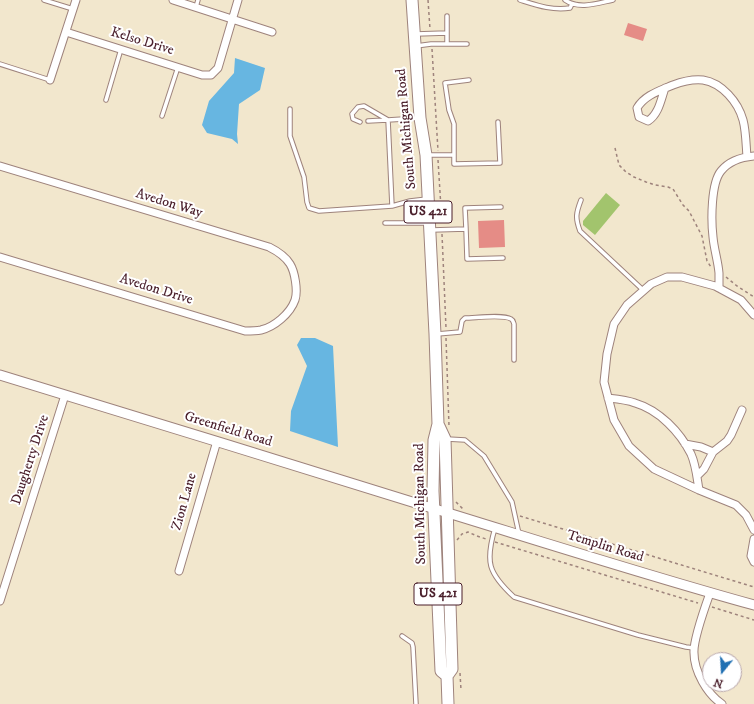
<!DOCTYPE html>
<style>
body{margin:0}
#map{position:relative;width:754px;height:704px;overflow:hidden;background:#f2e7cd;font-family:"IM FELL DW Pica",serif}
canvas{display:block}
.north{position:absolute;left:702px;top:652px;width:40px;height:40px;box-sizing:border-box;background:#fff;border:1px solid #b7a5aa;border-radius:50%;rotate:198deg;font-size:11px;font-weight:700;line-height:16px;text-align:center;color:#4a1f2b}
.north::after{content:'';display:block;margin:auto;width:14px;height:18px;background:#1f6fb2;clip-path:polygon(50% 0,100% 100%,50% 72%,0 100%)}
</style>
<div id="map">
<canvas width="754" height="704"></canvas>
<div class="north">N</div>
</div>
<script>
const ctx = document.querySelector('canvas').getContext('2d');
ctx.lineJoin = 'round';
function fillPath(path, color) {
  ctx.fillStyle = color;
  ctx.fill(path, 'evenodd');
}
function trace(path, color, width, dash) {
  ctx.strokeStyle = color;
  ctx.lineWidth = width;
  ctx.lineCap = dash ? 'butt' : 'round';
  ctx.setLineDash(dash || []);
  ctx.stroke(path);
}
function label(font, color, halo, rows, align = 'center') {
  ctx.font = font + ' "IM FELL DW Pica",serif';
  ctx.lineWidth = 4;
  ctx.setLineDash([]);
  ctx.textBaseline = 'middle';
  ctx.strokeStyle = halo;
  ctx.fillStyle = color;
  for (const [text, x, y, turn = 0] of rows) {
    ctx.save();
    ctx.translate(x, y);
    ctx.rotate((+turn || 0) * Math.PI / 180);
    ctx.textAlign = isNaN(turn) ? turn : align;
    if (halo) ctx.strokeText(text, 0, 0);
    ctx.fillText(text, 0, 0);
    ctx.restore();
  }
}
fillPath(new Path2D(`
 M 606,193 L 620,205 L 595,235 L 583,225 L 583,221 Z`), '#a2c46d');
fillPath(new Path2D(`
 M 235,58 L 265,68 L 260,90 L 239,104 L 237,134 L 238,144 L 232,139 L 207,133 L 202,125 L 209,101 L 234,73 Z
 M 301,338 L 315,338 L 333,346 L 338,447 L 290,431 L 291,411 L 307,366 L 297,345 Z`), '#67b6e1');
fillPath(new Path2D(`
 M 628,23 L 647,29 L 643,41 L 624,35 Z
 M 504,220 L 505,247 L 479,248 L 478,221 Z`), '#e58c86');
const service = new Path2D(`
 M 44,0 L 73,9
 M 520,0 C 536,5 553,11 570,8 L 572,4
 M 565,0 C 579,10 598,3 613,0
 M 196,7 L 198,0
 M 447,16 L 447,44
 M 416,34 L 447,33
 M 416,46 L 431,44 L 467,44
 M 0,64 L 50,80
 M 106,100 L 121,49
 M 290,109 L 290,136 L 304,177 L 307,202 L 309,208 L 319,211 L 392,206 L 410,201 L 427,199
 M 162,116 L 178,67
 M 368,121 L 387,120
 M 360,122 L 353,119 L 352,114 L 358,107 L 364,106 L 388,120
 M 427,155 L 454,155 L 454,164 L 500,163 L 498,122
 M 454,155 L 454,124 L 449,110 L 445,83 L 469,80
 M 581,200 C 576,213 575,218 580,231 L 643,290
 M 392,206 L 388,120 L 419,118
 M 385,223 L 428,223
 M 466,229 L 467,259 L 503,258
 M 432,230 L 466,229 L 465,208 L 501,207
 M 437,334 L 460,332 L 462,321 L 465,318 C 475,318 503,314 511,319 C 513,320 513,321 514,324 L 514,360
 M 447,439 L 465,440 L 484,456 L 512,502 L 519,534
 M 495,528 C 485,562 488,573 514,597 L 638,635 L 686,647 L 694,648
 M 402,636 L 412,643 L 413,647 L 416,704`);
const minor = new Path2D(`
 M 173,0 L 272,32
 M 66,32 L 202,75 L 211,75 L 218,68 L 238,0
 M 50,80 L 76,0
 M 665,88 C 661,99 659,114 648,121 L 639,117 L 637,108 C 645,95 659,91 673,85 C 681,82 694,79 703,80 C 722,83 738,102 743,120 C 746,131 746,145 747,157
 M 0,166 L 269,247 C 277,251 285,256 290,264 C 295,272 298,291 295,300 C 290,314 274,327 261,330 C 256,331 250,331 245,331 L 0,257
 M 719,288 C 719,283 719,278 719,273 C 718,261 714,249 713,237 C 711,220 711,183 721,171 C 729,161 743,157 754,156
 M 754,315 L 741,300 L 715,286 L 682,277 L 667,277 L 651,284 L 627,305 L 614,324 L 607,354 L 604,382 L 614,420 L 629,446 L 654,469 L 699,490 L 736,505 L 746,515 L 754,530
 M 608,398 C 617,399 627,400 635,403 C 659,410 680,432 691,454 C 696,465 697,478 699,490
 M 685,444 L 701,447 L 713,452
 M 697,476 L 704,469 L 713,452 L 727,441 L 731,435 L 742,410
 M 754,539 L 751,556 L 754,562
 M 179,571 L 217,441
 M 710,593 C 705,607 693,640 694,653 C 694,671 707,694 722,704
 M 0,601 L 65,395`);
const tertiary = new Path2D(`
 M 0,375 C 136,416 273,459 409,501 C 524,536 638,573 754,605`);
const primary = new Path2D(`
 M 412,0 L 420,118 L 426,155 L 435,334 L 438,424 L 434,440 L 433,491 L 441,671 L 447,676
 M 438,424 L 445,439 L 452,669 L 447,676 L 448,704`);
trace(service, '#9e837c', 5.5);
trace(minor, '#9e837c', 9);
trace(tertiary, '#9e837c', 11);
trace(primary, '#9e837c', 13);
trace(new Path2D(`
 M 428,0 L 430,29
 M 432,49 L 438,151
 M 615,148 L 619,165 L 626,172 L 634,177 L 646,182 L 655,185 L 668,187 L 673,189 L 683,205 L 689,211 L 702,236 L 707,261 L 711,267
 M 438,160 L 442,224
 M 442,234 L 446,328
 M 726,277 L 737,286 L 754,297
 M 446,338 L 449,426
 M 456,502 L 463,509
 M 520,516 L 754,587
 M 457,540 L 462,534 L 468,532 L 477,536 L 486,539
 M 495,542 L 698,603
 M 712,607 L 754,620
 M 460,673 L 461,690`), '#9e837c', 1.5, [3, 3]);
trace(service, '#fff', 3.5);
trace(minor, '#fff', 7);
trace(tertiary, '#fff', 9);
trace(primary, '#fff', 11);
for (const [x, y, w] of [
 [428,212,48],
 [438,594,48]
]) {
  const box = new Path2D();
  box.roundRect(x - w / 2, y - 11, w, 22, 3);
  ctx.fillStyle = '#fff';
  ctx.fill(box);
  trace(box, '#4a1f2b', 1);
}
label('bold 13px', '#4a1f2b', null, [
 ["US 421",428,212],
 ["US 421",438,594]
]);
label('14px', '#4a1f2b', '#fff', [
 ["Kelso Drive",142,42,17],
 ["South Michigan Road",407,129,-95],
 ["Avedon Way",169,204,17],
 ["Avedon Drive",156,290,17],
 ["Greenfield Road",228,430,17],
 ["Daugherty Drive",31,460,-72],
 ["Zion Lane",185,502,-74],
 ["South Michigan Road",421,504,-91],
 ["Templin Road",605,547,17]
]);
</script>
